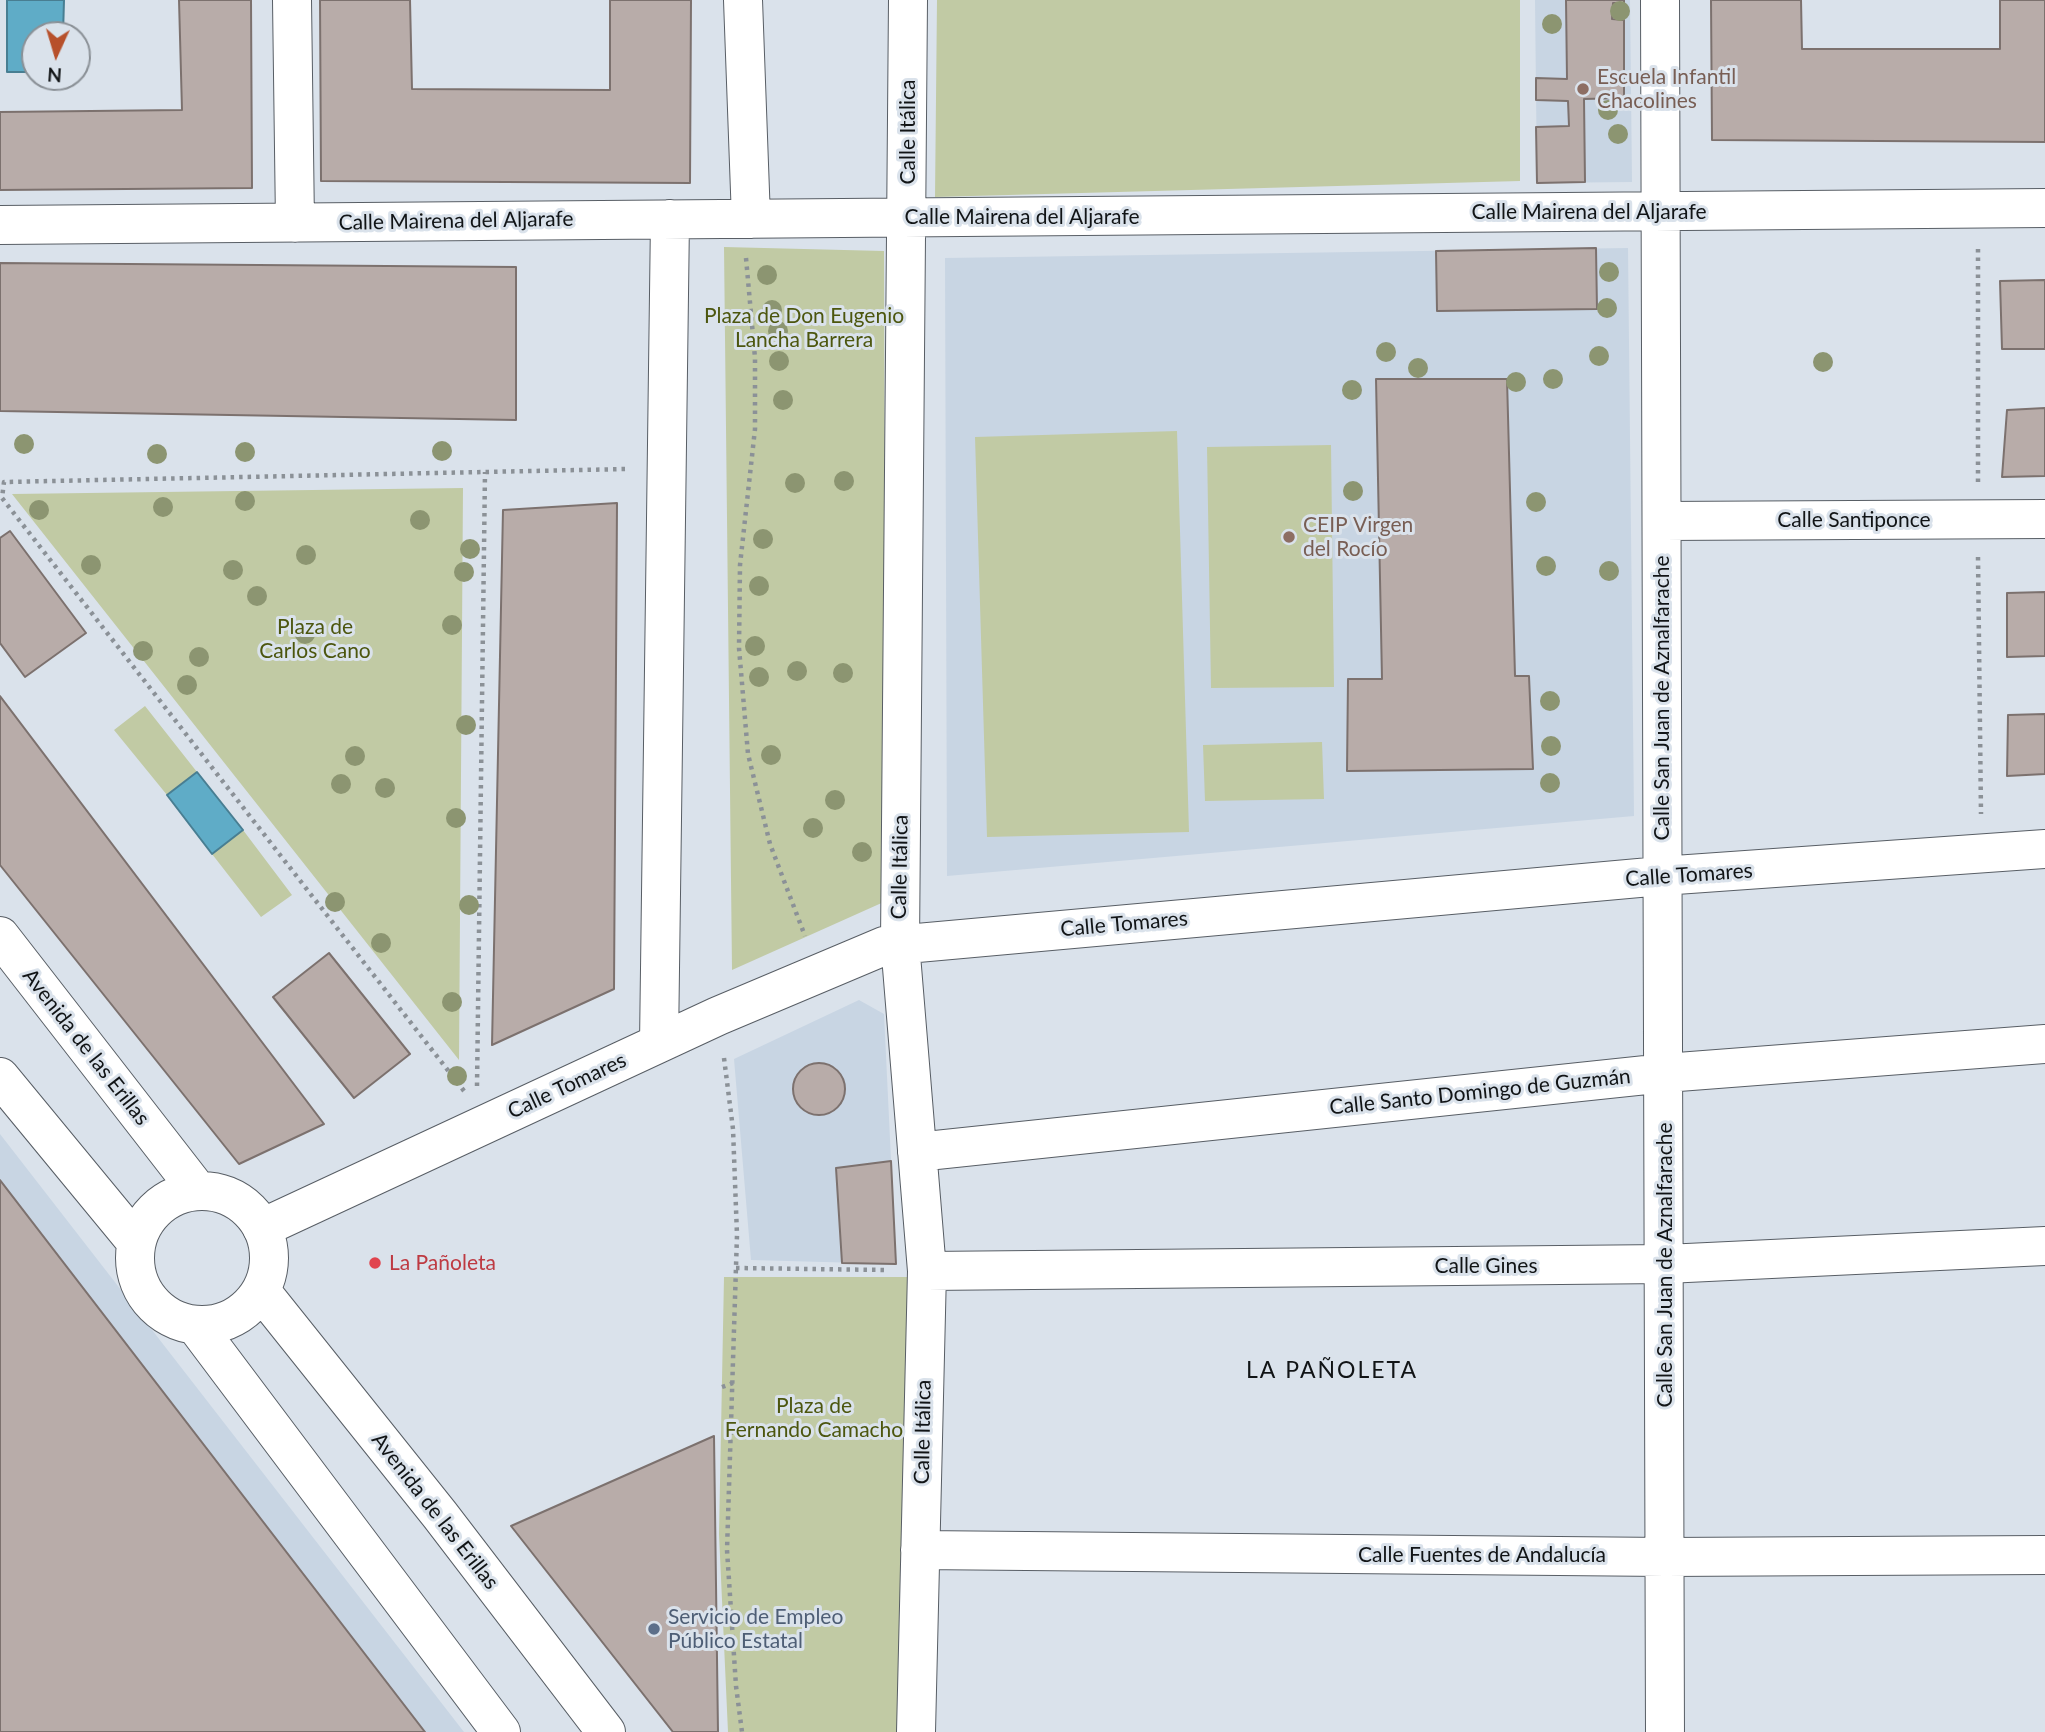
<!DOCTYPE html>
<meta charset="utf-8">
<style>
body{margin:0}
#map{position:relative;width:2045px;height:1732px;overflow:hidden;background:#dae2eb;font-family:Lato,sans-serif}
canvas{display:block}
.north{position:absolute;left:21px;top:21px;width:70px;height:70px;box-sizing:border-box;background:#dae2eb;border:2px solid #8a9096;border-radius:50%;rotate:184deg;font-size:19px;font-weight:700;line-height:28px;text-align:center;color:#111416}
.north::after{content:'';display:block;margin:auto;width:24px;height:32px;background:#b7502b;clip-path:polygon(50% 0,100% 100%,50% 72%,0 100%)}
</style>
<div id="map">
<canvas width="2045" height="1732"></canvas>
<div class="north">N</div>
</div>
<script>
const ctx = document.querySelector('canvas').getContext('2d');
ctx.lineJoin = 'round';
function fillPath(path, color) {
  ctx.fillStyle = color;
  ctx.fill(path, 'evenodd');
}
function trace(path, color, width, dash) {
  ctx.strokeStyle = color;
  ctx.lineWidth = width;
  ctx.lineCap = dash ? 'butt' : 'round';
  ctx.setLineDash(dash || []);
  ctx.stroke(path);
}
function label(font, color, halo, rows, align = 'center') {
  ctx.font = font + ' Lato,sans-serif';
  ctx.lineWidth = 6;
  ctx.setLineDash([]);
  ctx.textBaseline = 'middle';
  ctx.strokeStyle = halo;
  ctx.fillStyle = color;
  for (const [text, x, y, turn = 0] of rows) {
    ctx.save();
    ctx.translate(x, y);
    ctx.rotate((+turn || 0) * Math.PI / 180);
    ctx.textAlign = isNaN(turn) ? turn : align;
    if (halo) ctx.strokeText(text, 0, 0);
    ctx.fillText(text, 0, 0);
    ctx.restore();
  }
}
fillPath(new Path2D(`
 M 1535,0 L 1630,0 L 1632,182 L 1537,183 Z
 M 1628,248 L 1634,816 L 947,876 L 945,258 Z
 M 859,1000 L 884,1014 L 896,1264 L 751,1260 L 734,1059 Z
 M 0,1134 L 464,1732 L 0,1732 Z`), '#c8d5e3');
fillPath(new Path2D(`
 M 937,0 L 1520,0 L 1520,181 L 935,197 Z
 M 724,247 L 884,251 L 886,901 L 732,970 Z
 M 1177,431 L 1189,832 L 987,837 L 975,437 Z
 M 1331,445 L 1334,687 L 1211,688 L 1207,447 Z
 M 463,488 L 459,1060 L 12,494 Z
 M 145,706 L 197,772 L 167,795 L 114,730 Z
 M 1322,742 L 1324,799 L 1205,801 L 1203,745 Z
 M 243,830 L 292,895 L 261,917 L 212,854 Z
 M 724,1277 L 910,1277 L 898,1732 L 728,1732 L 719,1534 Z`), '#c1caa4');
const water = new Path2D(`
 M 7,0 L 64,0 L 63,35 L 35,35 L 35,72 L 7,72 Z
 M 197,772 L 243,830 L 212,854 L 167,795 Z`);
fillPath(water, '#5facc7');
trace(water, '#487e92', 2);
const building = new Path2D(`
 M 179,0 L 251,0 L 252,188 L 0,190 L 0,112 L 182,110 Z
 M 320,0 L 410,0 L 412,89 L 610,90 L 610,0 L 691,0 L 690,183 L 321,181 Z
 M 1566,0 L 1624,0 L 1624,3 L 1613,3 L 1612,19 L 1624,20 L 1624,98 L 1584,99 L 1585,182 L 1537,183 L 1536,127 L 1569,126 L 1568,101 L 1536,100 L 1536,78 L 1567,79 Z
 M 1711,0 L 1801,0 L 1802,49 L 2000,49 L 2000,0 L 2045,0 L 2045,142 L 1712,140 Z
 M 1596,248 L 1597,309 L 1437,311 L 1436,251 Z
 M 0,263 L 516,267 L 516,420 L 0,411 Z
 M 2045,280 L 2045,349 L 2002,349 L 2000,281 Z
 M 1376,379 L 1507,379 L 1515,676 L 1529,676 L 1533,769 L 1347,771 L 1348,679 L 1382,679 Z
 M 2045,408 L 2045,476 L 2002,477 L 2007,410 Z
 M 617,503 L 614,989 L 492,1045 L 503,510 Z
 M 10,531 L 86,633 L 25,677 L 0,643 L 0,538 Z
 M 2045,592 L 2045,656 L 2007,657 L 2007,593 Z
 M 0,696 L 324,1124 L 239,1164 L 0,865 Z
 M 2045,714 L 2045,774 L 2007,776 L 2008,715 Z
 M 329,953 L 410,1054 L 354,1098 L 273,997 Z
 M793 1089a26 26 0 1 1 52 0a26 26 0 1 1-52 0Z
 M 891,1161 L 896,1264 L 842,1263 L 836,1168 Z
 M 0,1180 L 425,1732 L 0,1732 Z
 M 714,1436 L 718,1732 L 673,1732 L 511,1526 Z`);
fillPath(building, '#b8aca9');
trace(building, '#7c716e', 2);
const street = new Path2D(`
 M 292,0 L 295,223
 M 743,0 L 751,219
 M 908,0 L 900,943 L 927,1271 L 916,1732
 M 1660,0 L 1665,1732
 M 0,225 L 2045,208
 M 1663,521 L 2045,519
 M 659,1043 L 670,219
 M 917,1152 L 1665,1073 L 2045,1044
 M 262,1228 L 718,1016 L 884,946 L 1661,876 L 2045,849
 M 927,1271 L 1666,1264 L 2045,1246
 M 920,1550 L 1665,1557 L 2045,1555`);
const secondary = new Path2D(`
 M 0,936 L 198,1191
 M 0,1077 L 136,1242
 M135 1258a67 67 0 1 1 134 0a67 67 0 1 1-134 0Z
 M 261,1291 L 440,1515 L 606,1732
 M 196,1326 L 501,1732`);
trace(street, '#585e65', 40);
trace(secondary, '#585e65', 40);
trace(new Path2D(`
 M 1978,249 L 1978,482
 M 746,258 L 755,358 L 755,429 L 740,565 L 739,648 L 748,754 L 770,844 L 805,936
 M 1978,557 L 1981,814
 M 724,1058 L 733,1129 L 737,1235 L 727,1550 L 736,1686 L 742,1732
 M 477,1086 L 485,472
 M 464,1091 L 2,498 L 4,482 L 627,469
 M 736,1268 L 886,1270
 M 722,1387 L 733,1383`), '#8b9197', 4.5, [3.5, 5]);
trace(street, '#fff', 38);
trace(secondary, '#fff', 38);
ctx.fillStyle = '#8c9571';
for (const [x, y] of [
 [1620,11],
 [1552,24],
 [1608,110],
 [1618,134],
 [1609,272],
 [767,275],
 [1607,308],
 [772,310],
 [778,331],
 [1386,352],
 [1599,356],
 [779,361],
 [1823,362],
 [1418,368],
 [1553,379],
 [1516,382],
 [1352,390],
 [783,400],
 [24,444],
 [442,451],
 [245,452],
 [157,454],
 [844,481],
 [795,483],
 [1353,491],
 [245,501],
 [1536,502],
 [163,507],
 [39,510],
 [420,520],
 [763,539],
 [470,549],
 [306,555],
 [91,565],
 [1546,566],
 [233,570],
 [1609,571],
 [464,572],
 [759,586],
 [257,596],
 [452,625],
 [305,634],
 [755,646],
 [143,651],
 [199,657],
 [797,671],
 [843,673],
 [759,677],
 [187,685],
 [1550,701],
 [466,725],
 [1551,746],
 [771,755],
 [355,756],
 [1550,783],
 [341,784],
 [385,788],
 [835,800],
 [456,818],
 [813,828],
 [862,852],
 [335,902],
 [469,905],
 [381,943],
 [452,1002],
 [457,1076]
]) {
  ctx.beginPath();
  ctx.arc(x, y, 10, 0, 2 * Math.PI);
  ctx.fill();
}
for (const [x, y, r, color] of [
 [1583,89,7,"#8d6e63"],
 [1289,537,7,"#8d6e63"],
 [375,1263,7,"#e0444e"],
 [654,1629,7,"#5c6f8a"]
]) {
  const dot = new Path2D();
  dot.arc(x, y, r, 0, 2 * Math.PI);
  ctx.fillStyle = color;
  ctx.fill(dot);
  trace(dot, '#dae2eb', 2.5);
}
label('21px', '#785e54', '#dae2eb', [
 ["Escuela Infantil",1597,77],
 ["Chacolines",1597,101],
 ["CEIP Virgen",1303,525],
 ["del Rocío",1303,549]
], 'left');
label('21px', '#111416', '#dae2eb', [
 ["Calle Itálica",908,132,-90],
 ["Calle Mairena del Aljarafe",1589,212],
 ["Calle Mairena del Aljarafe",1022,217],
 ["Calle Mairena del Aljarafe",456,221,-1],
 ["Calle Santiponce",1854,520],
 ["Calle San Juan de Aznalfarache",1662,698,-90],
 ["Calle Itálica",900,867,-89],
 ["Calle Tomares",1689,875,-4],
 ["Calle Tomares",1124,924,-5],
 ["Avenida de las Erillas",86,1047,52],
 ["Calle Tomares",567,1086,-25],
 ["Calle Santo Domingo de Guzmán",1480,1092,-6],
 ["Calle San Juan de Aznalfarache",1665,1265,-90],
 ["Calle Gines",1486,1266],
 ["Calle Itálica",923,1432,-89],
 ["Avenida de las Erillas",435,1511,52],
 ["Calle Fuentes de Andalucía",1482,1555]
]);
label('21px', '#4c560e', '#dae2eb', [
 ["Plaza de Don Eugenio",804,316],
 ["Lancha Barrera",804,340],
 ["Plaza de",315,627],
 ["Carlos Cano",315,651],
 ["Plaza de",814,1406],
 ["Fernando Camacho",814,1430]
]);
label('21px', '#be3a42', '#dae2eb', [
 ["La Pañoleta",389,1263]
], 'left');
label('21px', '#4e5e75', '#dae2eb', [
 ["Servicio de Empleo",668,1617],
 ["Público Estatal",668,1641]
], 'left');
ctx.letterSpacing = '2px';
label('23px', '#111416', '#dae2eb', [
 ["LA PAÑOLETA",1332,1371]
]);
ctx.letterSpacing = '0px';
</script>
